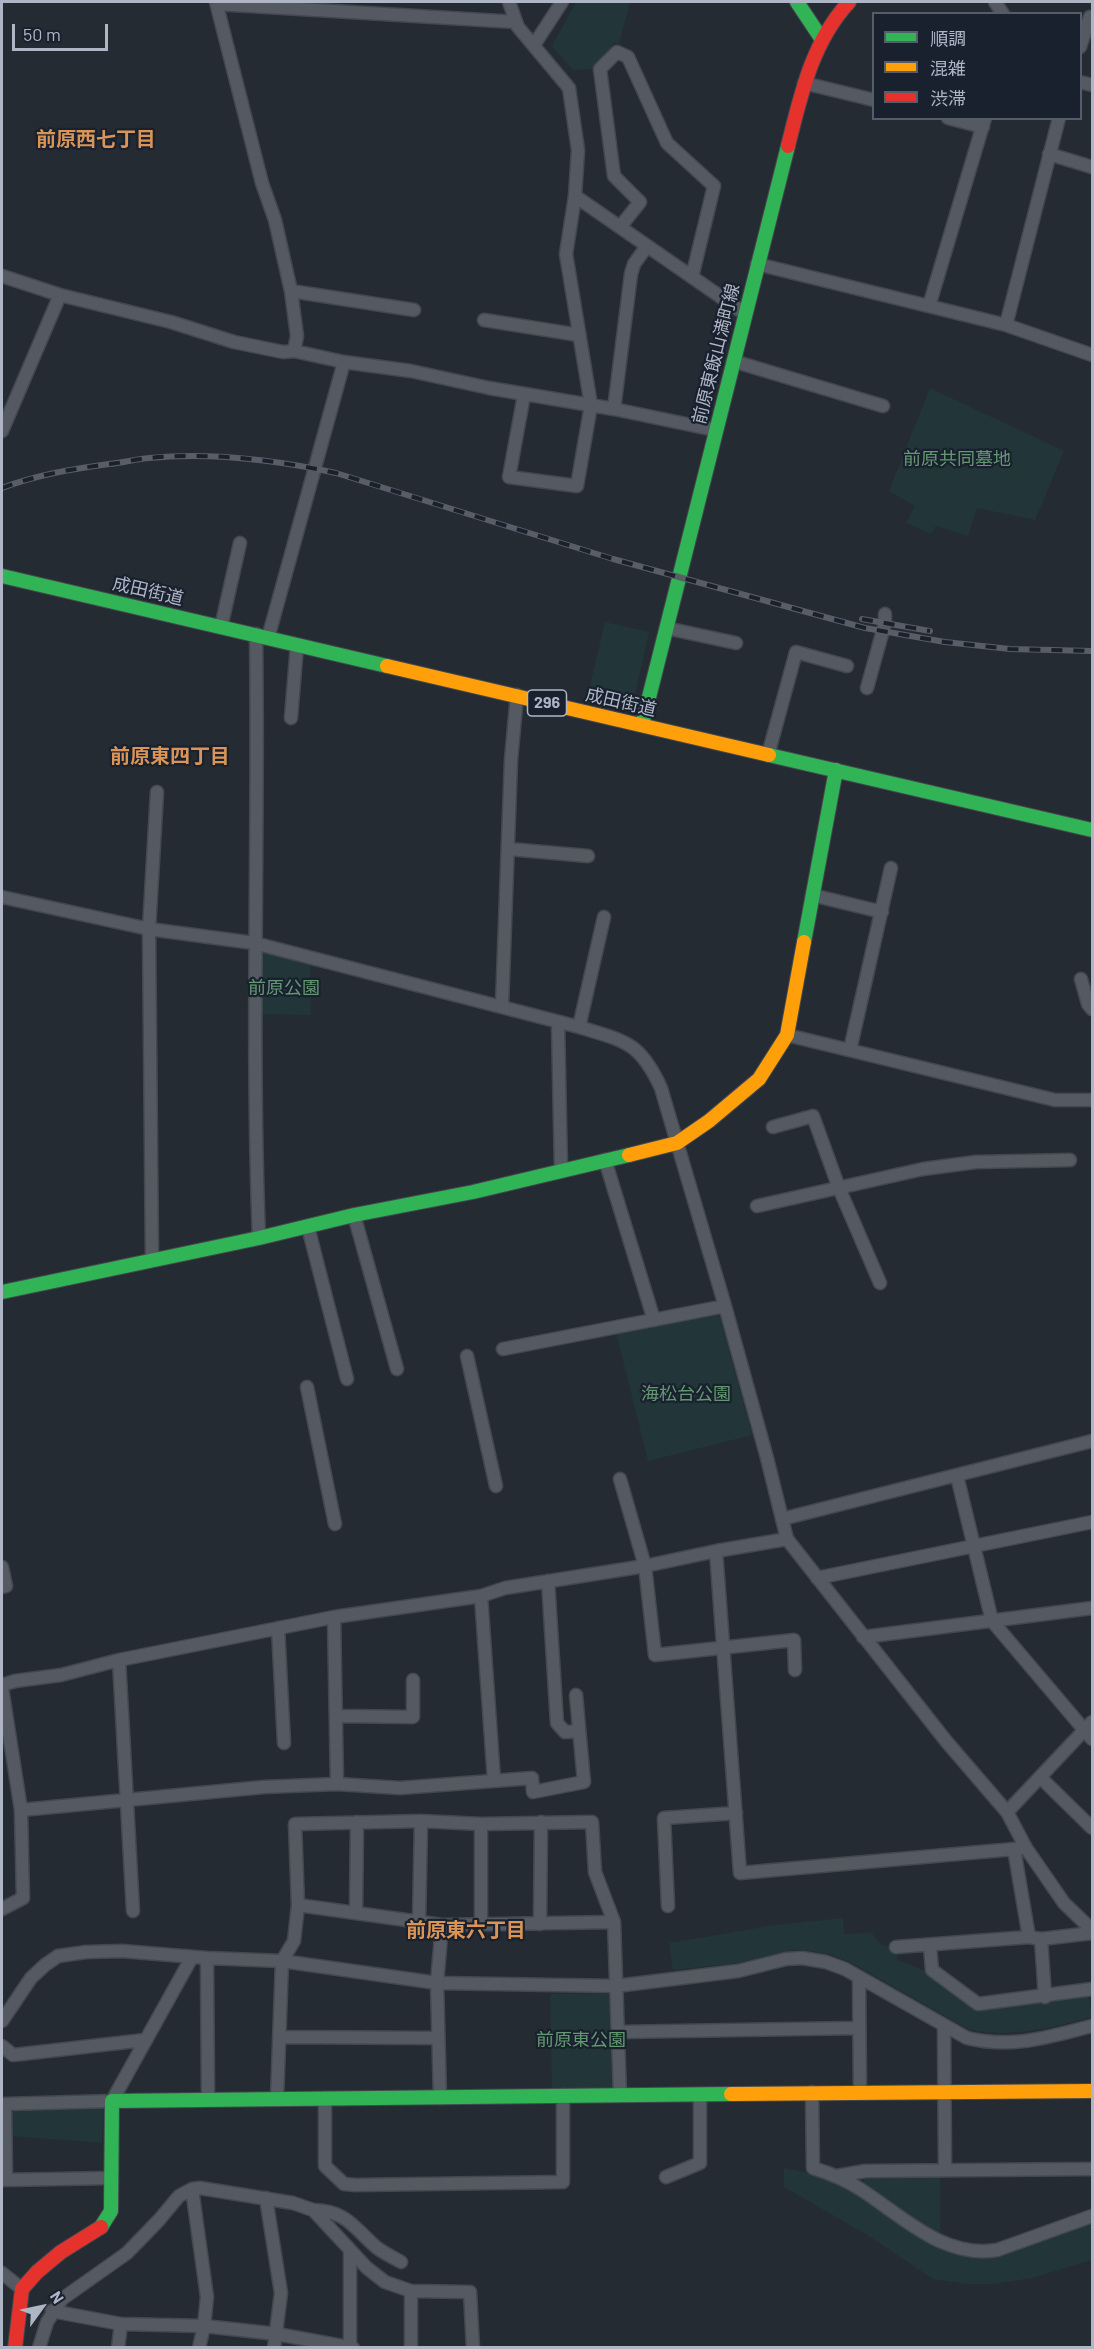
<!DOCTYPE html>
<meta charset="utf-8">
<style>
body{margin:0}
#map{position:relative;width:1094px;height:2349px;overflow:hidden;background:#252b33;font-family:Barlow,"Noto Sans JP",sans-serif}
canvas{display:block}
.frame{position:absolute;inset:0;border:3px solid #aeb6c6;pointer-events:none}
.legend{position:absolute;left:872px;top:12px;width:210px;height:108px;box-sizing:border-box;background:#19212e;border:2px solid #555d6b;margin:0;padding:8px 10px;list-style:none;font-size:18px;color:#aeb6c6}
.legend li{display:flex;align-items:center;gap:12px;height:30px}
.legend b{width:30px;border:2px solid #555d6b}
.north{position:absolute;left:12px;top:2277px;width:60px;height:60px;-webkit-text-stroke:4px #19212e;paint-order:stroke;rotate:57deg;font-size:16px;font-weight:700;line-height:24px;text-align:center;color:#aeb6c6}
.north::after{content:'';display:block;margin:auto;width:21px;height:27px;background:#aeb6c6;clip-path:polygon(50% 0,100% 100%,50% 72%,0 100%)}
.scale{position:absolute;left:12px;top:24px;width:96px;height:27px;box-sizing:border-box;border:3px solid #aeb6c6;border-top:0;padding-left:8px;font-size:18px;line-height:21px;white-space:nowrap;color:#aeb6c6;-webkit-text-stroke:4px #19212e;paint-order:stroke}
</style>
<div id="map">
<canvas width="1094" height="2349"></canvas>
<div class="frame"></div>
<ul class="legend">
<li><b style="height:8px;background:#30b455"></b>順調</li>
<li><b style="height:8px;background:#ff9f0a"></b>混雑</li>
<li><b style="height:8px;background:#e5322d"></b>渋滞</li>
</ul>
<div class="north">N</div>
<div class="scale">50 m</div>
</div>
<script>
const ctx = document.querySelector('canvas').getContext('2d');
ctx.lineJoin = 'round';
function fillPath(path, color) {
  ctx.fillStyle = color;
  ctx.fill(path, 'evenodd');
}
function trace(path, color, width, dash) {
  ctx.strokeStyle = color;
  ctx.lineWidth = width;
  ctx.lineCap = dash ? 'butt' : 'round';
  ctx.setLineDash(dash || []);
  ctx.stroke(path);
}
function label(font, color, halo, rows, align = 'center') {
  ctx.font = font + ' Barlow,"Noto Sans JP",sans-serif';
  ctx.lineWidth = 4.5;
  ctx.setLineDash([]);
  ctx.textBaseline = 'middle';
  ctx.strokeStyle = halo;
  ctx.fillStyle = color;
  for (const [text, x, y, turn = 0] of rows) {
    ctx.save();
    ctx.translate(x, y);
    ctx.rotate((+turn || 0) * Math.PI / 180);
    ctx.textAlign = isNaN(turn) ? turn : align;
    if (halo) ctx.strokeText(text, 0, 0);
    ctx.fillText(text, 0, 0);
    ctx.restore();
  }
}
fillPath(new Path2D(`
 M 576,2 L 630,2 L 619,44 L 615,42 L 594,69 L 573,70 L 552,46 Z
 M 930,388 L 1064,451 L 1035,520 L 977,508 L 968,536 L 936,526 L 931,534 L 906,523 L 915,506 L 889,491 Z
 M 605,622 L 649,632 L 631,713 L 586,702 Z
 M 257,949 L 310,962 L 311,1015 L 259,1014 Z
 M 719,1314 L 752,1435 L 648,1461 L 616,1332 Z
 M 843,1918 L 844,1934 L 872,1933 L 880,1944 L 897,1950 L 897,1960 L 928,1972 L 973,2006 L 1088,1993 L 1092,2017 C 1049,2028 1015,2038 970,2030 L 850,1962 L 830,1954 L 797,1949 L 737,1963 L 673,1970 L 669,1943 L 775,1925 Z
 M 550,1994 L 610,1994 L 612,2087 L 552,2089 Z
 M 101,2106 L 103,2108 L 102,2143 L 10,2136 L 10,2116 L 16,2109 Z
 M 784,2168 C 809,2172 836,2179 858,2193 C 906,2224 934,2261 998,2256 L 1092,2221 L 1092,2260 L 1032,2278 L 993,2284 L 968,2284 L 933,2279 L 869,2236 L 784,2187 Z
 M 940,2176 L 940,2235 L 924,2228 L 863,2183 L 864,2177 Z`), '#223539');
const street = new Path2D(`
 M 216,2 L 262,183 L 275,220 L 291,291 L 297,336 L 294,351
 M 509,2 L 518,27 L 569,88 L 578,150 L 575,196 L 744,313
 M 995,2 L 1003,14
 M 217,4 L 516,22
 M 534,45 L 562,2
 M 1080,47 L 1090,17
 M 1080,82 L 1092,85
 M 804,83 L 874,100
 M 948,118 L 983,127
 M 1049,154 L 1092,167
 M 620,227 L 640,202 L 614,176 L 600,69 L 617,52 L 628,57 L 667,143 L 714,186 L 692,277
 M 757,264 L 1006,325 L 1092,355
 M 2,276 L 60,295 L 171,322 L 234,342 L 283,352 L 294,351 L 344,362 L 411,371 L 489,388 L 614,409 L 715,430
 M 291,291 L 414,310
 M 929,306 L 985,118
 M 484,320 L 579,335
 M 1006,325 L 1059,118
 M 733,361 L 883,406
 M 524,395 L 509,477 L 577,486 L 591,405 L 566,254 L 575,196
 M 614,409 L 631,274 L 634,264 L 647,246
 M 2,431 L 60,295
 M 221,627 L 240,543
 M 666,628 L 736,643
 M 256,634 C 259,835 251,1037 259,1238
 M 268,638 L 344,362
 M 867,688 L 885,623 L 885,614
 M 291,718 L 297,645
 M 768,755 L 796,652 L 847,666
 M 509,849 L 588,856
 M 812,895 L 882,912
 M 2,897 L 149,929 L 254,943 L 579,1027 C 625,1041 640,1042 661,1088 L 725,1306 L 767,1458 L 787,1539 L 946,1741 L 1007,1812 L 1026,1848 L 1064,1903 L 1092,1930
 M 1081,979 L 1088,1004 L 1092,1009
 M 502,1005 L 511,760 L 517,695
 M 558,1023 L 561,1171
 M 579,1027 L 604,917
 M 787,1035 L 1055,1100 L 1092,1100
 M 850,1050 L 891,868
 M 773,1127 L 813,1116 L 839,1188 L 880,1283
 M 605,1160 L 654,1320
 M 757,1206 L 923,1169 L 976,1162 L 1070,1160
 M 354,1215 L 397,1369
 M 308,1227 L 347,1379
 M 152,1259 L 149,929 L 157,792
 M 503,1349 L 725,1306
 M 467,1356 L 496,1486
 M 307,1387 L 335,1524
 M 957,1476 L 992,1621 L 1092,1739
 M 620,1479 L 645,1566 L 655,1655 L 794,1640 L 795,1670
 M 782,1519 L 1092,1441
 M 716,1551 L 740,1873 L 1026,1848
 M 2,1567 L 6,1586 L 2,1587
 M 817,1578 L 1092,1522
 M 548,1581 L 557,1723 L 565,1732 L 579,1731
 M 481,1596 L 494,1780
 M 334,1617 L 337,1784
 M 278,1628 L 284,1743
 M 863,1637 L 1092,1608
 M 119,1660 L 133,1911
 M 2,1685 L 15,1681 L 61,1675 L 119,1660 L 334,1617 L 481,1596 L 505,1588 L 645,1566 L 716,1551 L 787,1539
 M 2,1688 L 21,1810 L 23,1898 L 2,1909
 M 337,1716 L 413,1717 L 413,1680
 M 1040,1777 L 1092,1828
 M 21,1810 L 264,1787 L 337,1784 L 400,1788 L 532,1778 L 533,1792 L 584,1782 L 576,1695
 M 1007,1812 L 1092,1722
 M 1014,1849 L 1029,1937
 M 298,1905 L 442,1925 L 614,1922
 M 668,1906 L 664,1818 L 736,1813
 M 356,1913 L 357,1822
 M 419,1922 L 421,1821
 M 481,1924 L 481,1824
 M 540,1924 L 541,1822
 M 1041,1939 L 1045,1997
 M 930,1946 L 932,1970 L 978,2004 L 1092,1989
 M 896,1947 L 1029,1937 L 1041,1939 L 1092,1933
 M 207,1958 L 208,2098
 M 859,1977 L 860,2093
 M 2,2021 L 31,1978 L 45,1965 L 58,1956 L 86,1952 L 122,1951 L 207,1958 L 282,1961 L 437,1983 L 616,1986 L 738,1971 L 786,1959 L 802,1958 L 826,1962 L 845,1969 L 967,2038 C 1013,2049 1048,2037 1092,2026
 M 944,2026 L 945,2170
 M 617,2032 L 858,2028
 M 279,2037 L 437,2038
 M 2,2046 L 13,2055 L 145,2040
 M 812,2092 L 813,2168 C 829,2173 845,2179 860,2189 C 901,2215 943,2259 997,2250 L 1092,2216
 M 325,2098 L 325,2166 L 344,2184 L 356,2185 L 563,2182 L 563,2095
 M 440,2098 L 437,1983 L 442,1925
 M 277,2099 L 282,1961 L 294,1941 L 298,1905 L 295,1824 L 421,1821 L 481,1824 L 592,1822 L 595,1872 L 614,1922 L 620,2095
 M 837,2176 L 865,2171 L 1092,2169
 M 666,2177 L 700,2163 L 700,2094
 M 2,2180 L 111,2178
 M 6,2180 L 5,2104 L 112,2101 L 192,1957
 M 192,2189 L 207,2297 L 204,2326 L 199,2348
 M 266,2198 L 281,2293 L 274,2348
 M 313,2210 C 347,2211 353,2227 376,2247 C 383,2253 393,2257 401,2262
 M 2,2273 L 22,2289
 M 52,2311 L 121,2324 L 204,2326 L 277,2334 L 353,2348
 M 39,2348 L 47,2322 L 62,2299 L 127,2253 L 159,2220 L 179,2196 L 192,2189 L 200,2188 L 293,2203 L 313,2210 L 367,2268 L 385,2282 L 411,2291 L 470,2292 L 473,2348
 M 118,2348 L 121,2324
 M 350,2348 L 350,2250
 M 411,2348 L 411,2291`);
const fast = new Path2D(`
 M 797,2 L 821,38
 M 2,576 L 387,666
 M 642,725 L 788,146
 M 769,755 L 1092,830
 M 804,942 L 836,770
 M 2,1292 L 259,1238 L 354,1215 L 473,1192 L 629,1155
 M 101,2227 L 111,2211 L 112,2101 L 731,2094`);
const slow = new Path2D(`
 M 387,666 L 769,755
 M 629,1155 L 677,1143 L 709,1121 L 759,1079 L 787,1035 L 804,942
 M 731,2094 L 1092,2091`);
const jam = new Path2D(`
 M 788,146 C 801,94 812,42 849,2
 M 15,2348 L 22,2289 L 37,2272 L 61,2252 L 101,2227`);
trace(street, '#43474e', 15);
trace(fast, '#43474e', 16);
trace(slow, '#43474e', 16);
trace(jam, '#43474e', 16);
trace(street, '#555a62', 12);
trace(fast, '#30b455', 14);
trace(slow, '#ff9f0a', 14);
trace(jam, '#e5322d', 14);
const rail = new Path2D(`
 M 2,488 C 36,475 72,469 109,464 C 122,463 136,459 149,458 C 212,452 276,460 336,473 L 613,559 L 865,628 L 945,642 L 1010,649 L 1092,651
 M 862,619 L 930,631`);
trace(rail, '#595d65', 6);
trace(rail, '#19212e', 4, [11]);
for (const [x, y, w] of [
 [547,703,39]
]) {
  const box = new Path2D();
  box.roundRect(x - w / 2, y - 13, w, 26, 4.5);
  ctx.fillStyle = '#19212e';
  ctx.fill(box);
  trace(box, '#aeb6c6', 1.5);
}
label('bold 16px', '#aeb6c6', null, [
 ["296",547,703]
]);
label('18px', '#aeb6c6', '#19212e', [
 ["前原東飯山満町線",716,354,-76],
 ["成田街道",148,591,13],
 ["成田街道",621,702,13]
]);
label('18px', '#649872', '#19212e', [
 ["前原共同墓地",957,459],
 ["前原公園",284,988],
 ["海松台公園",686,1394],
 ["前原東公園",581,2040]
]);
label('bold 20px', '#d99456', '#19212e', [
 ["前原西七丁目",96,139],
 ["前原東四丁目",170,756],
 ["前原東六丁目",466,1930]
]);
</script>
